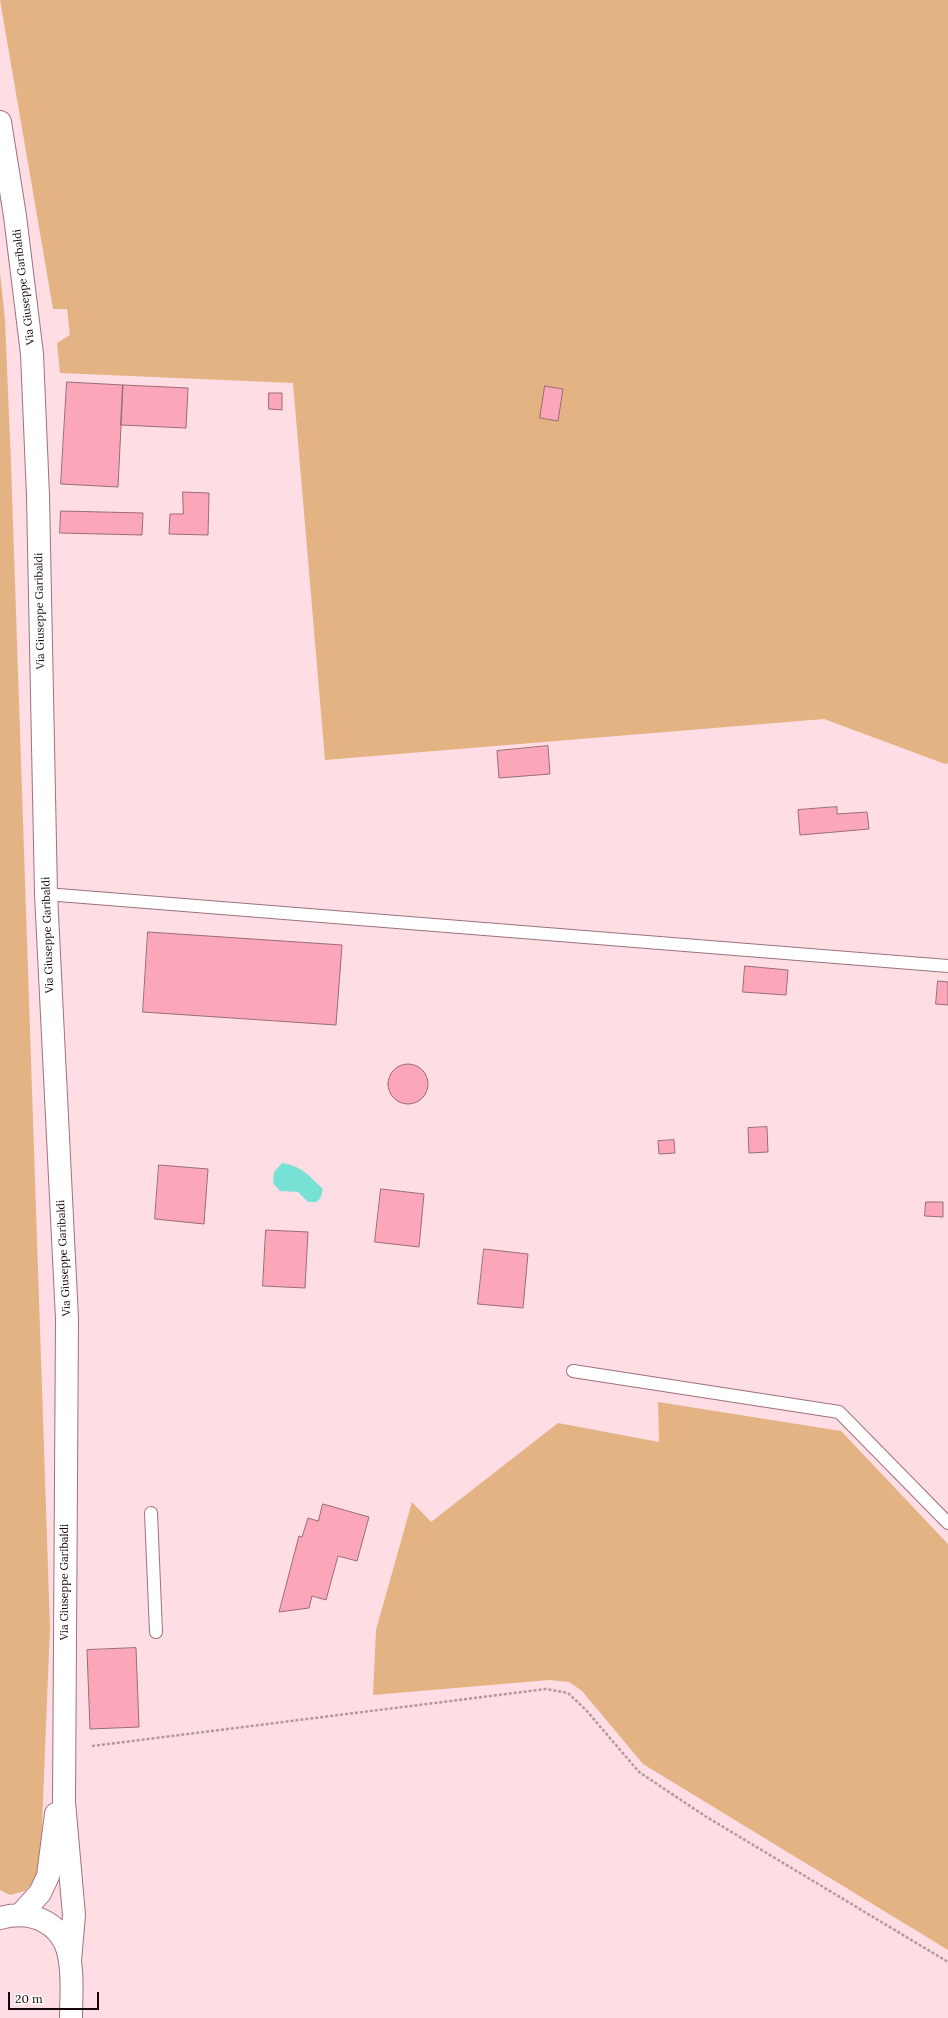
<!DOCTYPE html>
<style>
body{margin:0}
#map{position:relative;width:948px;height:2018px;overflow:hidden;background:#fedee4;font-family:Lora,serif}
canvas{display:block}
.scale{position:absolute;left:8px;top:1992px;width:91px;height:18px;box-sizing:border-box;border:2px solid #16060a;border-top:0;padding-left:5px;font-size:12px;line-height:14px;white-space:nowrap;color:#16060a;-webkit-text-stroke:3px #fff;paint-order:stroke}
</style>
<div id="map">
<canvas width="948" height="2018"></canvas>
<div class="scale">20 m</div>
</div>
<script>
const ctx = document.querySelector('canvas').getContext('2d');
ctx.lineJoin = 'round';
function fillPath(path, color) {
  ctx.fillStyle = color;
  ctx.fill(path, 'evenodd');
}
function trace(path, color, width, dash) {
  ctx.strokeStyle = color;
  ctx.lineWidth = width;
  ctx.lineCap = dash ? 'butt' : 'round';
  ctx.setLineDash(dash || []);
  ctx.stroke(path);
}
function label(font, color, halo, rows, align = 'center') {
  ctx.font = font + ' Lora,serif';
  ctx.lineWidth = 3.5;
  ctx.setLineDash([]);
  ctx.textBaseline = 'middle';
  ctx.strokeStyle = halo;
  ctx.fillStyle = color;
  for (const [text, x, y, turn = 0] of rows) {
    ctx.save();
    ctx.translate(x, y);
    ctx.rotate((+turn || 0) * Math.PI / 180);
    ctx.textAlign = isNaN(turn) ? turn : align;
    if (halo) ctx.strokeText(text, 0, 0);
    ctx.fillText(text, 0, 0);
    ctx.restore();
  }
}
fillPath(new Path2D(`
 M 0,0 L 948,0 L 948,763 L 945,764 L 824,719 L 325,760 L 293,383 L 60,373 L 57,343 L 70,335 L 67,309 L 53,309 Z
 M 0,272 L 5,320 L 11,463 L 50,1627 L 40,1875 L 25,1891 L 10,1895 L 0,1890 Z
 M 658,1402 L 841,1431 L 948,1544 L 948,1950 L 643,1764 L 582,1691 L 569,1682 L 549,1680 L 373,1695 L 376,1630 L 412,1502 L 431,1522 L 558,1423 L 659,1442 Z`), '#e4b384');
fillPath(new Path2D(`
 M 282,1163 C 302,1166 309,1176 323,1189 L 321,1197 L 317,1202 L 308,1202 L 298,1192 L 280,1191 L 273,1183 L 274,1172 Z`), '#76e1d4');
const building = new Path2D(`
 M 67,382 L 123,385 L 118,487 L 61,484 Z
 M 123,385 L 188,388 L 186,428 L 121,425 Z
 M 545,386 L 563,389 L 558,421 L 540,418 Z
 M 269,393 L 282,393 L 282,410 L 269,409 Z
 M 183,492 L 209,493 L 208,535 L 169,534 L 170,514 L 183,514 Z
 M 61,511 L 143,513 L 142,535 L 60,533 Z
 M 548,746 L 550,774 L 499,778 L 497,751 Z
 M 837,807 L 837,814 L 867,812 L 869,829 L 800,835 L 798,810 Z
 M 148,932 L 342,945 L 336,1025 L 143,1012 Z
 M 745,966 L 788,970 L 786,995 L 743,992 Z
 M 938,981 L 948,982 L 948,1005 L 936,1004 Z
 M388 1084a20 20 0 1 1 40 0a20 20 0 1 1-40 0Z
 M 767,1127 L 768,1152 L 749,1153 L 748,1128 Z
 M 674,1140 L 675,1153 L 659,1154 L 658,1141 Z
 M 159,1165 L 208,1169 L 204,1224 L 155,1219 Z
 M 381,1189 L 424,1194 L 419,1247 L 375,1242 Z
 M 926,1202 L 943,1202 L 943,1217 L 925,1216 Z
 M 266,1230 L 308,1232 L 305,1288 L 263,1286 Z
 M 484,1249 L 528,1254 L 523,1308 L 478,1304 Z
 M 323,1504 L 369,1517 L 357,1561 L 338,1556 L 326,1600 L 312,1596 L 309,1608 L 279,1612 L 299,1536 L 302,1537 L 308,1518 L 318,1521 Z
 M 136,1648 L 139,1727 L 90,1729 L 87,1650 Z`);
fillPath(building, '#fba7b9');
trace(building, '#996c75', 1);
const service = new Path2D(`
 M 46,894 L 948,966
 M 573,1371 L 839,1412 L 948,1523
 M 151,1513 L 156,1632`);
const secondary = new Path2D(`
 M 0,122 L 15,216 L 32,354 L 38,496 L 46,894 L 67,1319 L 64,1802 L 74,1915 L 70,1961
 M 21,1914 L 40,1893 L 48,1876 L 56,1814
 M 0,1918 C 34,1909 66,1924 70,1962 C 73,1980 71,2000 71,2018`);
trace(service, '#9f717b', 14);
trace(secondary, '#9f717b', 24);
trace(new Path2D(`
 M 92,1746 L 546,1689 L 568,1693 L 586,1710 L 639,1772 L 705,1816 L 948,1962`), '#b3989e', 2.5, [3, 2]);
trace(service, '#fff', 12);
trace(secondary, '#fff', 22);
label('11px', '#16060a', '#fff', [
 ["Via Giuseppe Garibaldi",24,287,-97],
 ["Via Giuseppe Garibaldi",40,611,-91],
 ["Via Giuseppe Garibaldi",48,935,-92],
 ["Via Giuseppe Garibaldi",64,1258,-93],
 ["Via Giuseppe Garibaldi",65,1582,-90]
]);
</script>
